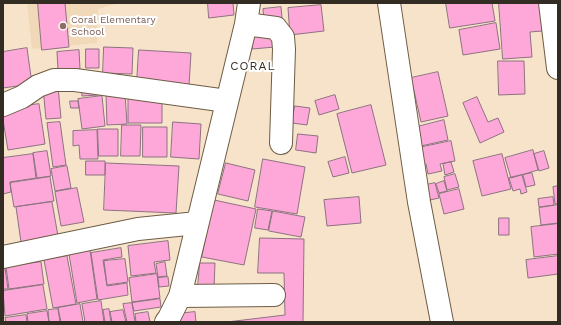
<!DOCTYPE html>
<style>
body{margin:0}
#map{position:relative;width:561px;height:325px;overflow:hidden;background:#f7e3c9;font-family:"Work Sans",sans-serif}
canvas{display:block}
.frame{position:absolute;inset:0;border:4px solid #332c22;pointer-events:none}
</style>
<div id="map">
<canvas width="561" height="325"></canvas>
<div class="frame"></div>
</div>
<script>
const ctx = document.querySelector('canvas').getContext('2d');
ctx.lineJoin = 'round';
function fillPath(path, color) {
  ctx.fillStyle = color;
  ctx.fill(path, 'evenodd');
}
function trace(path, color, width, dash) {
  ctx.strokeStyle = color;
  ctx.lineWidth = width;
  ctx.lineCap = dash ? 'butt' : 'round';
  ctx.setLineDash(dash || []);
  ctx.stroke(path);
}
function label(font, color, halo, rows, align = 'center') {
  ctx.font = font + ' "Work Sans",sans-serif';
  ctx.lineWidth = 4;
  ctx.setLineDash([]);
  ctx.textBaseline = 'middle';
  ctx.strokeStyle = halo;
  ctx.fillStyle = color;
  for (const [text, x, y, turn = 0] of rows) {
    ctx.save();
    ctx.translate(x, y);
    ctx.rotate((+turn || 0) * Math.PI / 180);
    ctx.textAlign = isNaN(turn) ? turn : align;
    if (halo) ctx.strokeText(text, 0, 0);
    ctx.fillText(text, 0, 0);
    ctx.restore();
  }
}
fillPath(new Path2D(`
 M 27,3 L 119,3 L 98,9 L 97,43 L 32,49 Z`), '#f1d8b8');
const building = new Path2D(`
 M 38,3 L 65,3 L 69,47 L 42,50 Z
 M 208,3 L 233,3 L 234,15 L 209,18 Z
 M 446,3 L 492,3 L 495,21 L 450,28 Z
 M 499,3 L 540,3 L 542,31 L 530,32 L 532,57 L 503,59 Z
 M 321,5 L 324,31 L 290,35 L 288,8 Z
 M 281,7 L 282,18 L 264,20 L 263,9 Z
 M 496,23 L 500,49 L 463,55 L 459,30 Z
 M 273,32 L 275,47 L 252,49 L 251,34 Z
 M 104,47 L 133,48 L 132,74 L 103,73 Z
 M 27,48 L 32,84 L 3,88 L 3,52 Z
 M 86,49 L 99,49 L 99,68 L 86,68 Z
 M 79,50 L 80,69 L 58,70 L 57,52 Z
 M 139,50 L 191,53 L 189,85 L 137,82 Z
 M 498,61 L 524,61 L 525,94 L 499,95 Z
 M 438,72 L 448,116 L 421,122 L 411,78 Z
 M 98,84 L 98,95 L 82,96 L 81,86 Z
 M 58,87 L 61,118 L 46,119 L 43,88 Z
 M 162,93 L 162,123 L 128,123 L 128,94 Z
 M 125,94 L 127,124 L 107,125 L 106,95 Z
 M 335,95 L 339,109 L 319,115 L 315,101 Z
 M 102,96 L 105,126 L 82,129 L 78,99 Z
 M 477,97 L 488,122 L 498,118 L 504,132 L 480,143 L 463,103 Z
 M 70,101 L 78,101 L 79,108 L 71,108 Z
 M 39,104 L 45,144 L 8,150 L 3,120 L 3,109 Z
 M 371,105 L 386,165 L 352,173 L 337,114 Z
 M 295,106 L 310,108 L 307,125 L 292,123 Z
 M 444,120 L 448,140 L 421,146 L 417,127 Z
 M 60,122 L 66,165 L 53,167 L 47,123 Z
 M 173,122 L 201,124 L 199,159 L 171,157 Z
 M 122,125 L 141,125 L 140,156 L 121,156 Z
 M 143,127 L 167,127 L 167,157 L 143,157 Z
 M 98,129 L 118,129 L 118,156 L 99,156 Z
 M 97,130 L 98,159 L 80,159 L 79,145 L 73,146 L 73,131 Z
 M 298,134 L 318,136 L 316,153 L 296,150 Z
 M 451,141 L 455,161 L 440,164 L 442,171 L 428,174 L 426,164 L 421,165 L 418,148 Z
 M 533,150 L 538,170 L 511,178 L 505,158 Z
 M 47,151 L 51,176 L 37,178 L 33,153 Z
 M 544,151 L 549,168 L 539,171 L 534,154 Z
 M 33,154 L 36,178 L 10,182 L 11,192 L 3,194 L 3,158 Z
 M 502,154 L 511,189 L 482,196 L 473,161 Z
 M 345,157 L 349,173 L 333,177 L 328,162 Z
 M 263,159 L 305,167 L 297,214 L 255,207 Z
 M 86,161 L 105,161 L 105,175 L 86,175 Z
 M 451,162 L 454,172 L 445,175 L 443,164 Z
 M 106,163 L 179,166 L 176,213 L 104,210 Z
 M 226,163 L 255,170 L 248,201 L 218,194 Z
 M 67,166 L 71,188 L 55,191 L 51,169 Z
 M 532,173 L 535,185 L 526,187 L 523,175 Z
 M 455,174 L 459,187 L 447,190 L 444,177 Z
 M 522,175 L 527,192 L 521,194 L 520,189 L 513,191 L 509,178 Z
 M 50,177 L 54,201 L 14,207 L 10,183 Z
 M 444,181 L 447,191 L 439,193 L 436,184 Z
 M 435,183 L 439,198 L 430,200 L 426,185 Z
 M 558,186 L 558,204 L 555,204 L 553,187 Z
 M 77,188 L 84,222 L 61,226 L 55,192 Z
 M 459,189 L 464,209 L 444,214 L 439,194 Z
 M 359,197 L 361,223 L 327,226 L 324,200 Z
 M 553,197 L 554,205 L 539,207 L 538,199 Z
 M 214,200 L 256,209 L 244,265 L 202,257 Z
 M 52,202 L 58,236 L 21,242 L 16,207 Z
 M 558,205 L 558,223 L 541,225 L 539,208 Z
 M 258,209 L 272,211 L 268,230 L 255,228 Z
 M 273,211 L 305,217 L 301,237 L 269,231 Z
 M 499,218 L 509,218 L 509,235 L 499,235 Z
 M 558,224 L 558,254 L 534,257 L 531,227 Z
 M 260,238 L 304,239 L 303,322 L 227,322 L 285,315 L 284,273 L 258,273 Z
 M 168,241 L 170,260 L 154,262 L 156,273 L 131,276 L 128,246 Z
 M 121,248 L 122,257 L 103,260 L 107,286 L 127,283 L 128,295 L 98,300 L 91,253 Z
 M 90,250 L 97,299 L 77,303 L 69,254 Z
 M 67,256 L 76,304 L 53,308 L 44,260 Z
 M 558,256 L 558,274 L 528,278 L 526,260 Z
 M 125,259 L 128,282 L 107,285 L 104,261 Z
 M 41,262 L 44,284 L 9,289 L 6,267 Z
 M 165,262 L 167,276 L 158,277 L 156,264 Z
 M 200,263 L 215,263 L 214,288 L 198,287 Z
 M 5,268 L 8,289 L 3,289 L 3,269 Z
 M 157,274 L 160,298 L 132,302 L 129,278 Z
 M 168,277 L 169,286 L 159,287 L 158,278 Z
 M 43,285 L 47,309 L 5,316 L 3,291 Z
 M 160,299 L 161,307 L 134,311 L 132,303 Z
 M 101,301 L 104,322 L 85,322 L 82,304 Z
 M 132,303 L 135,322 L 127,322 L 123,304 Z
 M 80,304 L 83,322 L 61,322 L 58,308 Z
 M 58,309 L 60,322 L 49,322 L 48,310 Z
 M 109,309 L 111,322 L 105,322 L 103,310 Z
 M 123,310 L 126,322 L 112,322 L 110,312 Z
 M 47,311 L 49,322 L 28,322 L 27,314 Z
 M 148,312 L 150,322 L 136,322 L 135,314 Z
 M 195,312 L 196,322 L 177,322 L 176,314 Z
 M 26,315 L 27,322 L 6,322 L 5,318 Z`);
fillPath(building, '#fea8da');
trace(building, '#8d7181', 1);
const minor = new Path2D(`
 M 389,3 L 419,202 L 442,322
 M 550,3 L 558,68
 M 246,24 L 276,28 L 283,37 L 284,49 L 281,143
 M 3,105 L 22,97 L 38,86 L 54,80 L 75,80 L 227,101
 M 3,257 L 138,229 L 197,223
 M 180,296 L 274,295
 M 166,322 L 169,318 L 180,296 L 246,24 L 249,3`);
trace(minor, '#6e5d46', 24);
trace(minor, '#fff', 22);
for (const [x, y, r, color] of [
 [63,26,4,"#8d6e63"]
]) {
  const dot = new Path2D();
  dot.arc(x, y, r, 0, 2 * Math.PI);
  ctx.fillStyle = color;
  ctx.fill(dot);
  trace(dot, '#fff', 1.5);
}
label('10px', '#785e54', '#fff', [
 ["Coral Elementary",71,20],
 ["School",71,32]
], 'left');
ctx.letterSpacing = '1px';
label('12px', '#332c22', '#fff', [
 ["CORAL",253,66]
]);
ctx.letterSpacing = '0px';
</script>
